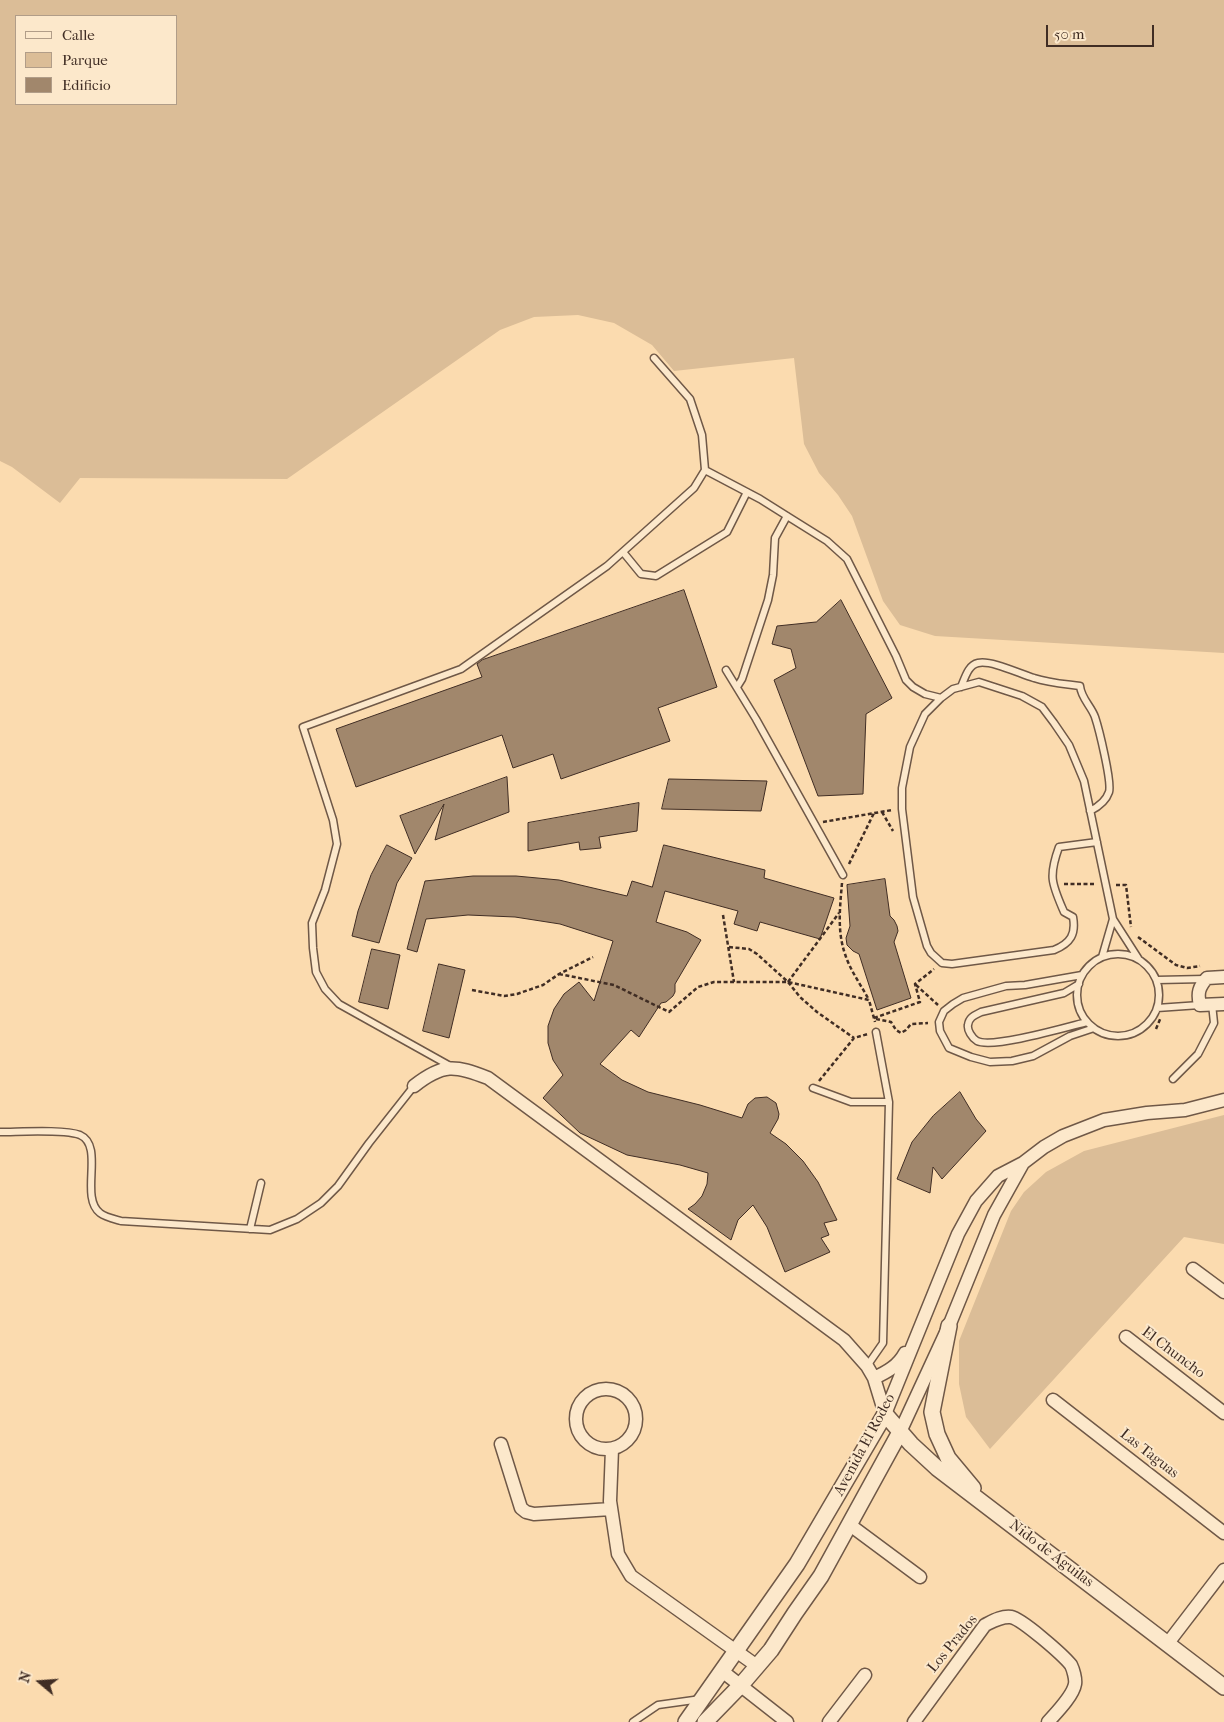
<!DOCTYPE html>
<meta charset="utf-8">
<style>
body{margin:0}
#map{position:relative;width:1224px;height:1722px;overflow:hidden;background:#fbdbaf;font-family:"IM FELL French Canon",serif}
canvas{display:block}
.legend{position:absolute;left:15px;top:15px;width:162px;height:90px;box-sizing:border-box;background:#fce8cb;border:1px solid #b19d88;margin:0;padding:6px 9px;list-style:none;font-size:15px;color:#402d24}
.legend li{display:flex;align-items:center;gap:10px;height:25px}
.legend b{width:25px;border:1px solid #b19d88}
.north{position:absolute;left:15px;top:1657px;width:50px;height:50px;-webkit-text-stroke:4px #fce8cb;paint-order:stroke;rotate:288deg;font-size:14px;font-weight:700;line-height:20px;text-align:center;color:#402d24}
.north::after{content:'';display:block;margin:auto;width:18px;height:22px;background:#402d24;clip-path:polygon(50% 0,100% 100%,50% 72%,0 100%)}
.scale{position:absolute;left:1046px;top:25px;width:108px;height:22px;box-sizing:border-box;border:2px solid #402d24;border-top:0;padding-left:6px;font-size:15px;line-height:18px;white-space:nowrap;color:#402d24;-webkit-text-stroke:4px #fce8cb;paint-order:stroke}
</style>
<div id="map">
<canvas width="1224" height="1722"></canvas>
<ul class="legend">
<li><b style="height:6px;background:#fce8cb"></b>Calle</li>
<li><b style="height:14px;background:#dbbd97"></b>Parque</li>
<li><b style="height:14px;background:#a1876c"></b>Edificio</li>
</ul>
<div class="north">N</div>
<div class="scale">50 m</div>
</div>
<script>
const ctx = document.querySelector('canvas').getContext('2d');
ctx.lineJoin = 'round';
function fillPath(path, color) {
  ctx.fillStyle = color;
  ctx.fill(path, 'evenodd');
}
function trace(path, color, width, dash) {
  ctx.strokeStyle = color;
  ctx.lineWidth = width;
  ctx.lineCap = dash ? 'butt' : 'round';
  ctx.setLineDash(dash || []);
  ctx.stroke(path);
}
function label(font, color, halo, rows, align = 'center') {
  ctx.font = font + ' "IM FELL French Canon",serif';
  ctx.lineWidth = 4;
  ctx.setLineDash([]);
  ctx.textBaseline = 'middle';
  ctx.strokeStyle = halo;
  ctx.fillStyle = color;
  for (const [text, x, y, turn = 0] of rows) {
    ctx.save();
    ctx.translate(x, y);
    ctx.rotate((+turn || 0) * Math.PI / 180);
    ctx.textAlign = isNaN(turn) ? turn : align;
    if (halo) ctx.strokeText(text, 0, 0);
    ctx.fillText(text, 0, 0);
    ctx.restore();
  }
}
fillPath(new Path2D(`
 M 0,0 L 1224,0 L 1224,653 L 935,636 L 900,625 L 883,601 L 852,516 L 838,495 L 819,473 L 804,444 L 794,358 L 674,371 L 652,345 L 614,323 L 578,315 L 534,317 L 500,330 L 287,479 L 80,478 L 60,503 L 12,467 L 0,461 ZM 16,16 L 176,16 L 176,104 L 16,104 Z
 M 1224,1115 L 1224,1244 L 1184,1237 L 990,1449 L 966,1417 L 959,1384 L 959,1341 L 1011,1211 L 1024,1192 L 1046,1172 L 1084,1151 Z`), '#dbbd97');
const building = new Path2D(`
 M 684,590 L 717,687 L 658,708 L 670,741 L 561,779 L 553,754 L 513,768 L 502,735 L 356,787 L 336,729 L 482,677 L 477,664 L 482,660 Z
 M 841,600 L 892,698 L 866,714 L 863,794 L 818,796 L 774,680 L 796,668 L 791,649 L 772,644 L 777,626 L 816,622 Z
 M 507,777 L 509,812 L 435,840 L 444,804 L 415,854 L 400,816 Z
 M 669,779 L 767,781 L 761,811 L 662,809 Z
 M 639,803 L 637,831 L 599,837 L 601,848 L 580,850 L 579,842 L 528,851 L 528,823 Z
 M 387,845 L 412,858 L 397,883 L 379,943 L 352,936 L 358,911 L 371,875 Z
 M 664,845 L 765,870 L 764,878 L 834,898 L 820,939 L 760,922 L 757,931 L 734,924 L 738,911 L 665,891 L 656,922 L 687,932 L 701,940 L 675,984 L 675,992 L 673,996 L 666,1002 L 661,1003 L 639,1037 L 631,1030 L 600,1064 L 622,1080 L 648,1092 L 700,1105 L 742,1118 L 748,1104 L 755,1098 L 767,1097 L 776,1103 L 779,1114 L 778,1119 L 770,1133 L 786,1144 L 803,1161 L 818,1182 L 837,1220 L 824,1223 L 829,1235 L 821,1238 L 830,1252 L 785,1272 L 767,1227 L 753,1205 L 738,1220 L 731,1240 L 688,1209 L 695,1204 L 702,1196 L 707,1184 L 708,1173 L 680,1165 L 627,1155 L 580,1133 L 543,1098 L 563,1075 L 553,1060 L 548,1043 L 548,1026 L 554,1009 L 564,994 L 579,982 L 594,1001 L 613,941 L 560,924 L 515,917 L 468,915 L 426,919 L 417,952 L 407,949 L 425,881 L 473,876 L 516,876 L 559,880 L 627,896 L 632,881 L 652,887 Z
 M 885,879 L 890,916 L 894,920 L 897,926 L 898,931 L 894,942 L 911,998 L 877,1010 L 859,954 L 853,951 L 847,945 L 846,938 L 850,926 L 847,885 Z
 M 372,949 L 400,955 L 388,1009 L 359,1002 Z
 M 439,964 L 465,970 L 449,1038 L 423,1031 Z
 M 960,1092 L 976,1119 L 986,1131 L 942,1179 L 933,1167 L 930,1193 L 897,1179 L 912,1142 L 933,1116 Z`);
fillPath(building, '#a1876c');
trace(building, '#402d24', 1);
const service = new Path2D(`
 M 705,470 L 760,499 L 787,516 L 827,541 L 847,559 L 896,656 L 906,680 L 913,687 L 925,694 L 941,698 L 953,689 L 979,682 L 1022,696 L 1042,707 L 1054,723 L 1069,745 L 1084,781 L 1113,919 L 1138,958
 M 623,552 L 641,574 L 656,576 L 727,532 L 747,492
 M 726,670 L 756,719 L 843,875
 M 737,687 L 742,679 L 768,600 L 773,575 L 775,538 L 787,516
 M 961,687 C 965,678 968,665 978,663 C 992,660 1020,674 1034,678 C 1049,683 1065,684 1080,686 C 1081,698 1091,706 1095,717 C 1099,729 1112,782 1109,792 C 1106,801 1098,807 1090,811
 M 941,698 L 925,714 L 910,747 L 902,788 L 902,809 L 913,897 L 927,946 L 931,953 L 942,963 L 952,964 L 1054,950 C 1071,943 1076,934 1073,917 L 1064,912 C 1052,884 1048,877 1059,847 L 1097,842
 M1077 995a41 41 0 1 1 82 0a41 41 0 1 1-82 0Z
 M 1102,957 L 1113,919
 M 1082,975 L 1025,985 L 1006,986 L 963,998 L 953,1004 L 944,1011 L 939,1022 L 940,1031 L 949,1048 L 971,1057 L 990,1062 L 1012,1061 L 1033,1056 L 1070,1036 L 1094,1028
 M 1157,980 L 1205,979
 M 1079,984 L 1064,993 L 981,1012 C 975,1015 969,1017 968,1025 C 967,1030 972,1038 977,1041 C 993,1049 1067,1027 1087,1022
 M 1157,1008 L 1200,1005
 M 876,1032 L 889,1102
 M 452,1067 L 339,1004 L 325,989 L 316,972 L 313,948 L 312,923 L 325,890 L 337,844 L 333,820 L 303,727 L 461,669 L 607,566 L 694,488 L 705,470 L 702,435 L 690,399 L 654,358
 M 1173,1079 L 1198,1054 L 1214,1023 L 1212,1004
 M 813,1088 L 851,1102 L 889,1102 L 883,1343 L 867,1366
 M 0,1132 C 19,1132 64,1129 80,1135 C 105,1146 79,1197 100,1213 C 105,1217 114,1219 121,1221 L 270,1230 L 297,1219 L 321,1203 L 338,1186 L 369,1143 L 414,1086
 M 250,1229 L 261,1183
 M 633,1722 L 658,1705 L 701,1699`);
const minor = new Path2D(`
 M 1224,977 L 1207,978 C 1199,987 1197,993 1200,1005 L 1224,1004
 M 414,1086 C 443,1063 455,1065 488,1078 L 844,1340 L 867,1366 L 874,1378 L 885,1414
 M 1193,1269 L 1224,1292
 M 1126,1337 L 1224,1413
 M 874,1378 C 887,1372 898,1366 905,1353
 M576 1419a30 30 0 1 1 60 0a30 30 0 1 1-60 0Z
 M 1053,1400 L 1224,1533
 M 885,1414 L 958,1234 L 976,1201 L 998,1176 L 1023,1163 L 1044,1147 L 1063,1136 L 1104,1120 L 1147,1113 L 1185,1110 L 1224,1100
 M 900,1432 L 949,1326 L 994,1215 L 1023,1163
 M 501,1444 L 521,1508 L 526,1512 L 534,1514 L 611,1509
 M 612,1449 L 610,1501 L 618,1554 L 631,1576 L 757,1666
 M 850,1525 L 920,1577
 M 1168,1643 L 1224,1570
 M 722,1671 L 787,1722
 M 829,1722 L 865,1675
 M 914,1722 L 985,1625 C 993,1621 1001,1616 1011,1617 C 1022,1619 1063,1655 1071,1665 C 1073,1669 1076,1679 1075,1684 C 1073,1696 1056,1713 1048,1722`);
const tertiary = new Path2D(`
 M 949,1326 L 932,1412 L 937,1434 L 948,1458 L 973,1488
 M 686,1722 L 797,1564 L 885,1414 L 911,1444 L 937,1468 L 1224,1687
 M 705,1722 L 741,1685 L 771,1650 L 795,1613 L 821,1576 L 900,1432`);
trace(service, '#6f5847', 9);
trace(minor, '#6f5847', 15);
trace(tertiary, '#6f5847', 18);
trace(new Path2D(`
 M 882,812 L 893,831
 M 823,822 L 892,810
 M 849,864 L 874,813
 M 842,883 C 840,907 837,931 845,954 C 850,970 861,985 869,1000
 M 1064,884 L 1096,884
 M 1116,885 L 1126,885 L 1131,927
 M 723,915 L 734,982
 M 1138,937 L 1176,965 L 1187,968 L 1200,966
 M 729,947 L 749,949 L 757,954 L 788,982 L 800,997 L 817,1012 L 854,1038
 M 559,974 L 614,985 L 669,1012 L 698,987 L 714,982 L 788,982 L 869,1000 L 875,1022
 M 788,982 L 839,913
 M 916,985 L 938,1005
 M 472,990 L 504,996 L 517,994 L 543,985 L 559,974 L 593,957
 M 874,1018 L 920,1002 L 915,984 L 934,969
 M 876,1019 L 891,1022 L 896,1030 L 901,1033 L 906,1030 L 911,1024 L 928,1023
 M 1156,1029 L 1161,1017
 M 819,1081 L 854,1038 L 868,1034`), '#402d24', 2.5, [4, 2.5]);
trace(service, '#fce8cb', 6);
trace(minor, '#fce8cb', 12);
trace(tertiary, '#fce8cb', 15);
label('15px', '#402d24', '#fce8cb', [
 ["El Chuncho",1173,1353,37],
 ["Avenida El Rodeo",865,1445,-62],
 ["Las Taguas",1149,1454,38],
 ["Nido de Águilas",1051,1554,37],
 ["Los Prados",953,1644,-51]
]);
</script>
